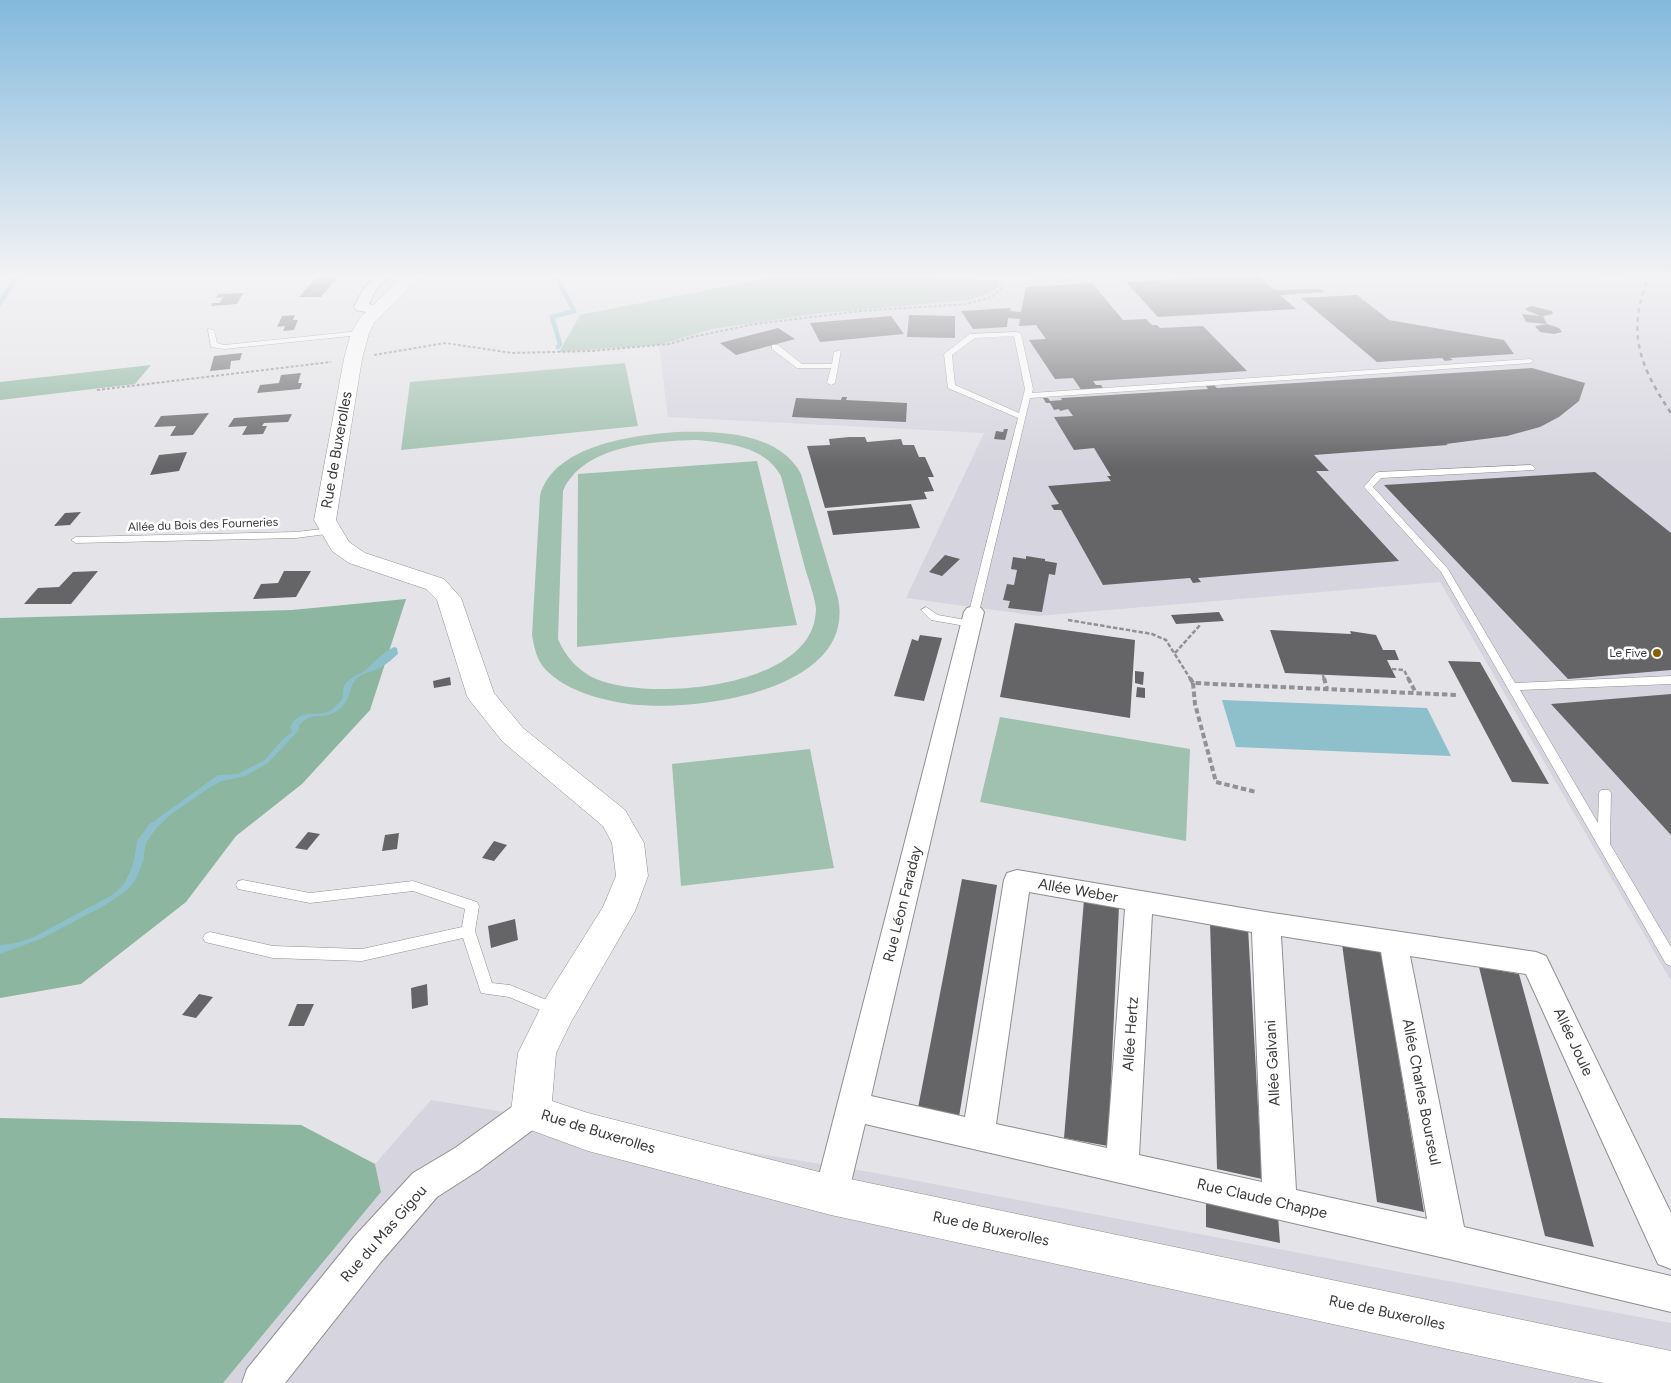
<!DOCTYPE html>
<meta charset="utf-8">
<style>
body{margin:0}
canvas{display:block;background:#e4e3e7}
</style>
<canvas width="1671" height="1383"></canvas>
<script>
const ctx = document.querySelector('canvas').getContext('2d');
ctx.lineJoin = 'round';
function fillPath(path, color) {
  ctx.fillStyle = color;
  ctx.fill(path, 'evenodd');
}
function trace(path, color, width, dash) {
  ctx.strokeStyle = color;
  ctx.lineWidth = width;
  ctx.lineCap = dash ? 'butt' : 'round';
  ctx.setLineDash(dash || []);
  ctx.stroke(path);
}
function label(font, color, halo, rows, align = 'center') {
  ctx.font = font + ' Figtree,sans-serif';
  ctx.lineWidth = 5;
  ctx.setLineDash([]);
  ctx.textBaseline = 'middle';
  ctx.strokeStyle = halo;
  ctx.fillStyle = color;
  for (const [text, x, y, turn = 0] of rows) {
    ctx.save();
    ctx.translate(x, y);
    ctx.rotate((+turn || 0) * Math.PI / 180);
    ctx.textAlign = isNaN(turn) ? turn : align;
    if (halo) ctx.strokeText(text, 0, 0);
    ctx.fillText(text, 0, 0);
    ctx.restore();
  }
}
fillPath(new Path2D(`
 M 1119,274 L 1594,274 L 1617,287 L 1627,274 L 1671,274 L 1671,981 L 1440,582 L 1038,616 L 906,598 L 984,433 L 668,417 L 659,345 L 712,329 L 997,289 L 1000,280 Z
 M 431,1100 L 870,1172 L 1671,1323 L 1671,1383 L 223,1383 L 381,1192 L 375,1164 Z`), '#d6d5df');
fillPath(new Path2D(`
 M 788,274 L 862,274 L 863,276 L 1000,280 L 997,289 L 970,300 L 823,313 L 712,329 L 659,345 L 559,352 L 580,315 Z
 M 625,363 L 638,426 L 401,450 L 410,382 Z
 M 677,432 C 719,431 779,432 801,474 L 838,598 C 858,694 685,714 622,703 C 595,698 566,690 546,670 C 537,661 534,647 532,635 L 540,496 C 553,445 634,435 677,432 ZM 697,440 C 727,443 765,446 781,476 C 789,507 797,537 805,568 C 809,581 814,595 816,608 C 816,613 815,619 814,623 C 797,689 648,701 596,679 C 578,671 565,656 558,639 L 563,491 C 583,445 653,441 697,440 Z
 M 757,461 L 797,625 L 577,647 L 578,474 Z
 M 1000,717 L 1190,749 L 1186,841 L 980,802 Z
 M 810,749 L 834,868 L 681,886 L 672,764 Z`), '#a1c1b0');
fillPath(new Path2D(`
 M 151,365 L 135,384 L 0,400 L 0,382 Z
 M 406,599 L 370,710 L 302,784 L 236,836 L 186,902 L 81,984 L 0,998 L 0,618 L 292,610 Z
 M 0,1118 L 301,1125 L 375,1164 L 381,1192 L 223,1383 L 0,1383 Z`), '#8cb6a0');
fillPath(new Path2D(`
 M 394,647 L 397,648 L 398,654 C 392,659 387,664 380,668 C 372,672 362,673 356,679 C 347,689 353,699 337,711 C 323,721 310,710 299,726 L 299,730 L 268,763 L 245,776 L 222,781 L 212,786 L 171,814 L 147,837 L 143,848 L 144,859 L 135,881 L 127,890 L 107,904 L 43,938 L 0,954 L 0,945 L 16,943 L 34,937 L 114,894 L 124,884 L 134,864 L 137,840 L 157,819 L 218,775 L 238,774 L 265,760 L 282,740 L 292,732 L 290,727 C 301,709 309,716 325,713 C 333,711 338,704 343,698 C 341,676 357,679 369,667 C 377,659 384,652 394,647 Z
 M 1222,700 L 1427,708 L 1451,756 L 1236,747 Z`), '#8ec0cc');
trace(new Path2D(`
 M 555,274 L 574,311 L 552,317 L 560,344 L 558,347
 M 0,303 L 18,274`), '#8ec0cc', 4.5);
trace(new Path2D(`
 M 136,868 L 143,840 L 153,826`), '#8ec0cc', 8);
fillPath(new Path2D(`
 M 1257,275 L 1274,290 L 1320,289 L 1325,292 L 1280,295 L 1296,309 L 1158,317 L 1126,282 Z
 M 316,278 L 337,278 L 321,297 L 299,297 Z
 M 1092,283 L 1123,320 L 1146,319 L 1152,325 L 1157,325 L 1160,328 L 1203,326 L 1247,371 L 1093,381 L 1096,385 L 1101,385 L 1104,390 L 1082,391 L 1073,378 L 1055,379 L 1029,340 L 1046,339 L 1036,325 L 1019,326 L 1020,319 L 1008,318 L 1007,327 L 973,329 L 961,311 L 1011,308 L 1010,311 L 1021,312 L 1026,287 Z
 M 243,293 L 237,304 L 211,306 L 213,303 L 220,303 L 223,297 L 216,298 L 218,294 Z
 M 1357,295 L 1389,320 L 1504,340 L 1514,354 L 1450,358 L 1453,360 L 1445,361 L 1442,358 L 1377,362 L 1301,298 Z
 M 1532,306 L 1552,311 L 1553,314 L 1543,316 L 1547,324 L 1559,328 L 1562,332 L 1554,334 L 1540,332 L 1535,326 L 1547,324 L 1526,322 L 1522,314 L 1540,316 L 1526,310 L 1526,308 Z
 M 295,315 L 293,320 L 298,320 L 294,330 L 283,331 L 285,326 L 277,327 L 282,316 Z
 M 909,315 L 955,316 L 955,338 L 907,337 Z
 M 891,316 L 904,334 L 820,342 L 810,323 Z
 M 778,328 L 795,339 L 736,355 L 720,343 Z
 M 242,353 L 240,360 L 231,361 L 230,369 L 210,371 L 214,356 Z
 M 1532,368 L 1585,383 L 1579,401 L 1559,417 L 1540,427 L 1507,436 L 1446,444 L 1448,445 L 1314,455 L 1329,471 L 1316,471 L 1399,561 L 1198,578 L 1201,582 L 1193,583 L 1190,578 L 1103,585 L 1061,510 L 1054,510 L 1051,505 L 1059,504 L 1048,486 L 1111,481 L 1107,476 L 1111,476 L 1094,448 L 1074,450 L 1054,417 L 1073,416 L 1068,409 L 1060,411 L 1059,409 L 1054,410 L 1050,403 L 1046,403 L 1043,398 L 1048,398 L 1050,401 L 1062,400 L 1061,398 L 1208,389 L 1206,386 L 1214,385 L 1217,388 Z
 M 301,373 L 298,383 L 302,383 L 300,389 L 257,393 L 260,385 L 279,383 L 281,375 Z
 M 842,397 L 847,397 L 846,400 L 907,403 L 906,422 L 792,417 L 796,398 L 841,400 Z
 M 209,413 L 193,435 L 170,436 L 176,426 L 154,427 L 161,416 Z
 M 292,414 L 288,422 L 264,423 L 262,426 L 267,426 L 263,434 L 242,435 L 247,426 L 228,427 L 234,418 Z
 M 1004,429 L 1008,429 L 1005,440 L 994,439 L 996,431 L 1003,432 Z
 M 849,437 L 865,437 L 867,442 L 901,439 L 903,445 L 914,445 L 919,457 L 925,457 L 934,477 L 928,477 L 934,491 L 924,492 L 927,499 L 825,508 L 807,446 L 830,445 L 829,439 Z
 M 187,452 L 179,471 L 150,475 L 159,455 Z
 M 1595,472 L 1671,533 L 1671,670 L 1568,679 L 1384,485 Z
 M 911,504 L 920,528 L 833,535 L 827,511 Z
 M 81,512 L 70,525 L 54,526 L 65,513 Z
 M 945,555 L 960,559 L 942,576 L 929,572 Z
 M 1026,556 L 1045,559 L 1045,561 L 1057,563 L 1055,575 L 1049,574 L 1042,612 L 1008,608 L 1010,601 L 1003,600 L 1007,584 L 1014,585 L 1017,570 L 1011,569 L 1013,557 L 1026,559 Z
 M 98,571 L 71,604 L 24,604 L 38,588 L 59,587 L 73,572 Z
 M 284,571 L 311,571 L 296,597 L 253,599 L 261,584 L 278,583 Z
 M 1219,612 L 1224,621 L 1176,624 L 1171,615 Z
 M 1015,623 L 1135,640 L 1130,718 L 1000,697 Z
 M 1270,630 L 1351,634 L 1350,631 L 1376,635 L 1383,650 L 1395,650 L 1399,660 L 1387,660 L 1396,678 L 1285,673 Z
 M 920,635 L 942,638 L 924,701 L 894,696 L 912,639 L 918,641 Z
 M 1448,661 L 1480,662 L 1549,784 L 1512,782 Z
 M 1135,671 L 1144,672 L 1143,685 L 1135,683 Z
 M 450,677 L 451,685 L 434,688 L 433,681 Z
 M 1137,687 L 1145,688 L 1145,698 L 1136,697 Z
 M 1671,694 L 1671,835 L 1551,704 Z
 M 308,832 L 320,834 L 307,850 L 295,848 Z
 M 399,833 L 397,849 L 382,851 L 385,835 Z
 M 494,841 L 507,845 L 494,861 L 482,858 Z
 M 962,879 L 997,885 L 959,1117 L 918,1108 Z
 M 1084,900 L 1119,906 L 1108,1146 L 1064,1138 Z
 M 515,919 L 518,940 L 491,948 L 488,926 Z
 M 1210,921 L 1248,928 L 1262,1179 L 1217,1169 Z
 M 1342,944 L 1381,951 L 1424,1212 L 1377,1202 Z
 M 1479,967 L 1519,974 L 1594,1247 L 1545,1236 Z
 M 427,984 L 428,1005 L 412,1009 L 411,988 Z
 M 199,994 L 213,997 L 196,1018 L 182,1015 Z
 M 297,1004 L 314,1004 L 304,1026 L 288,1026 Z
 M 1206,1200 L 1278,1216 L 1280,1243 L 1206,1227 Z`), '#656568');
const service = new Path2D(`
 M 208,329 L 214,330 L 217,343 L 224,345 L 360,331 L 364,333 L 360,335 L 224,349 L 211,347 Z
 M 1017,332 L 1021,334 L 1033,389 L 1032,393 L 1530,359 L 1534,361 L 1530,363 L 1030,398 L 979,612 L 974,615 L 969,612 L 1018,418 L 948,388 L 944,354 L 970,334 ZM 1014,336 L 1025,389 L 1019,413 L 955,385 L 952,355 L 975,338 Z
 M 772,345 L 778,345 L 802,364 L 832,364 L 834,352 L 841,350 L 835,383 L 831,385 L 827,383 L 831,368 L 797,368 L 772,349 Z
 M 1531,465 L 1535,468 L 1534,470 L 1381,478 L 1373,487 L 1448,569 L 1515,683 L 1671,676 L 1671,684 L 1520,690 L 1598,823 L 1599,793 L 1601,790 L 1609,790 L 1611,793 L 1610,844 L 1671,947 L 1671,966 L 1666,964 L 1441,572 L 1364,487 L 1376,473 L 1379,472 Z
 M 331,528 L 334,529 L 334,533 L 296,538 L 76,543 L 71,540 L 76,537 L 296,532 Z
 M 926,607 L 938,615 L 971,621 L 976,624 L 971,627 L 931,620 L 921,610 Z
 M 243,880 L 310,893 L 413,881 L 477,902 L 479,906 L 475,931 L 492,983 L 510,985 L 559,1005 L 561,1010 L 559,1015 L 554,1016 L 509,997 L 481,993 L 463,938 L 362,961 L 273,958 L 205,942 L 203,938 L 205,934 L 210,932 L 273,946 L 362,949 L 462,927 L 465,909 L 413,891 L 310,903 L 238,889 L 236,885 L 238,881 Z`);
const minor = new Path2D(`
 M 377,274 L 391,274 L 375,291 L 369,304 L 381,307 L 383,310 L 376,314 L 356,310 L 354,307 L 363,290 Z
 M 974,606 L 981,608 L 984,612 L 871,1096 L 965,1117 L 1004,880 L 1007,873 L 1017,870 L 1266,912 L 1536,952 L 1546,956 L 1671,1213 L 1671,1269 L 1658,1264 L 1526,974 L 1410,956 L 1464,1227 L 1671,1276 L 1671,1312 L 1449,1259 L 865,1124 L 848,1195 L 843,1207 L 831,1212 L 819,1207 L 814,1195 L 964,612 L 967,608 ZM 1029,892 L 1125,909 L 1107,1148 L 996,1124 ZM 1152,914 L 1252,932 L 1262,1182 L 1139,1155 ZM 1281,936 L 1381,952 L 1427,1219 L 1296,1190 Z
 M 531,1097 L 542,1101 L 547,1112 L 542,1123 L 479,1170 L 437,1197 L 380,1263 L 285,1383 L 242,1383 L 247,1369 L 354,1237 L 413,1173 L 455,1148 L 520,1101 Z`);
const tertiary = new Path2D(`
 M 405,274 L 422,274 L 374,323 L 369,333 L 362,359 L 336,520 L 349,542 L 365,553 L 444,579 L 461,598 L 494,693 L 523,728 L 625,810 L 644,843 L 648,876 L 635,911 L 571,1022 L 556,1053 L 552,1101 L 588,1113 L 831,1175 L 1671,1351 L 1671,1383 L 1604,1383 L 831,1215 L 588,1151 L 517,1125 L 511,1112 L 518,1053 L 544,1001 L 603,907 L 616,876 L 612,843 L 603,826 L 503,742 L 471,702 L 467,696 L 437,600 L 426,589 L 349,563 L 332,551 L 314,520 L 344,359 L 351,333 L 361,317 Z`);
trace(service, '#8f8e91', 1);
trace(minor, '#8f8e91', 2);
trace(tertiary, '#8f8e91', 1);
trace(new Path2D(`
 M 374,355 L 445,343 L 512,353 L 592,351 L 669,344 L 692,337 L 755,324 L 861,311 L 966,304 L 992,297 L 1003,287 L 1002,274
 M 97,390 L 331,362`), '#929294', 2, [3, 2]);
trace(new Path2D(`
 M 1068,620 L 1152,634 L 1166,640 L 1191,680
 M 1175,653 L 1201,624
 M 1392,669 L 1404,670 L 1409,680
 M 1323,675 L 1324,680`), '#929294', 2.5, [4.5, 2]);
trace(new Path2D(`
 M 1190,678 L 1193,683 L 1457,695
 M 1324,678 L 1327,689
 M 1408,678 L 1416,693
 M 1193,683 L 1195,704 L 1216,782 L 1256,792`), '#929294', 4, [5.5, 3]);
fillPath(service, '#fff');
fillPath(minor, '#fff');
fillPath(tertiary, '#fff');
trace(new Path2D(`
 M 1650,274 C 1626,330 1638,364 1671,413`), '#818183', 2.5, [4.5, 4.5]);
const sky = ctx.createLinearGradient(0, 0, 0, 467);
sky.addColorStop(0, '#84b9dd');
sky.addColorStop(0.59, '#f3f2f4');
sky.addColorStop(1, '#f3f2f400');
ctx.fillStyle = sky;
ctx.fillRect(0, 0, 1671, 467);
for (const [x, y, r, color] of [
 [1657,653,5,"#895d00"]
]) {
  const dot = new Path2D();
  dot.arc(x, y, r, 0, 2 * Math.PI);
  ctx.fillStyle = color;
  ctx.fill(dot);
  trace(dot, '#fff', 2);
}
label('12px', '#3a3a3b', '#fff', [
 ["Allée du Bois des Fourneries",203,525,-2]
]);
label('12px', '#3a3a3b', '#fff', [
 ["Le Five",1647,653]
], 'right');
label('15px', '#3a3a3b', '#fff', [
 ["Rue de Buxerolles",337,450,-80],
 ["Allée Weber",1078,891,10],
 ["Rue Léon Faraday",903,904,-76],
 ["Allée Hertz",1131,1034,-86],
 ["Allée Joule",1573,1042,65],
 ["Allée Galvani",1273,1063,-93],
 ["Allée Charles Bourseul",1421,1092,79],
 ["Rue de Buxerolles",598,1132,17],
 ["Rue Claude Chappe",1262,1199,13],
 ["Rue de Buxerolles",991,1229,12],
 ["Rue du Mas Gigou",384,1234,-49],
 ["Rue de Buxerolles",1387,1313,12]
]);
</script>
